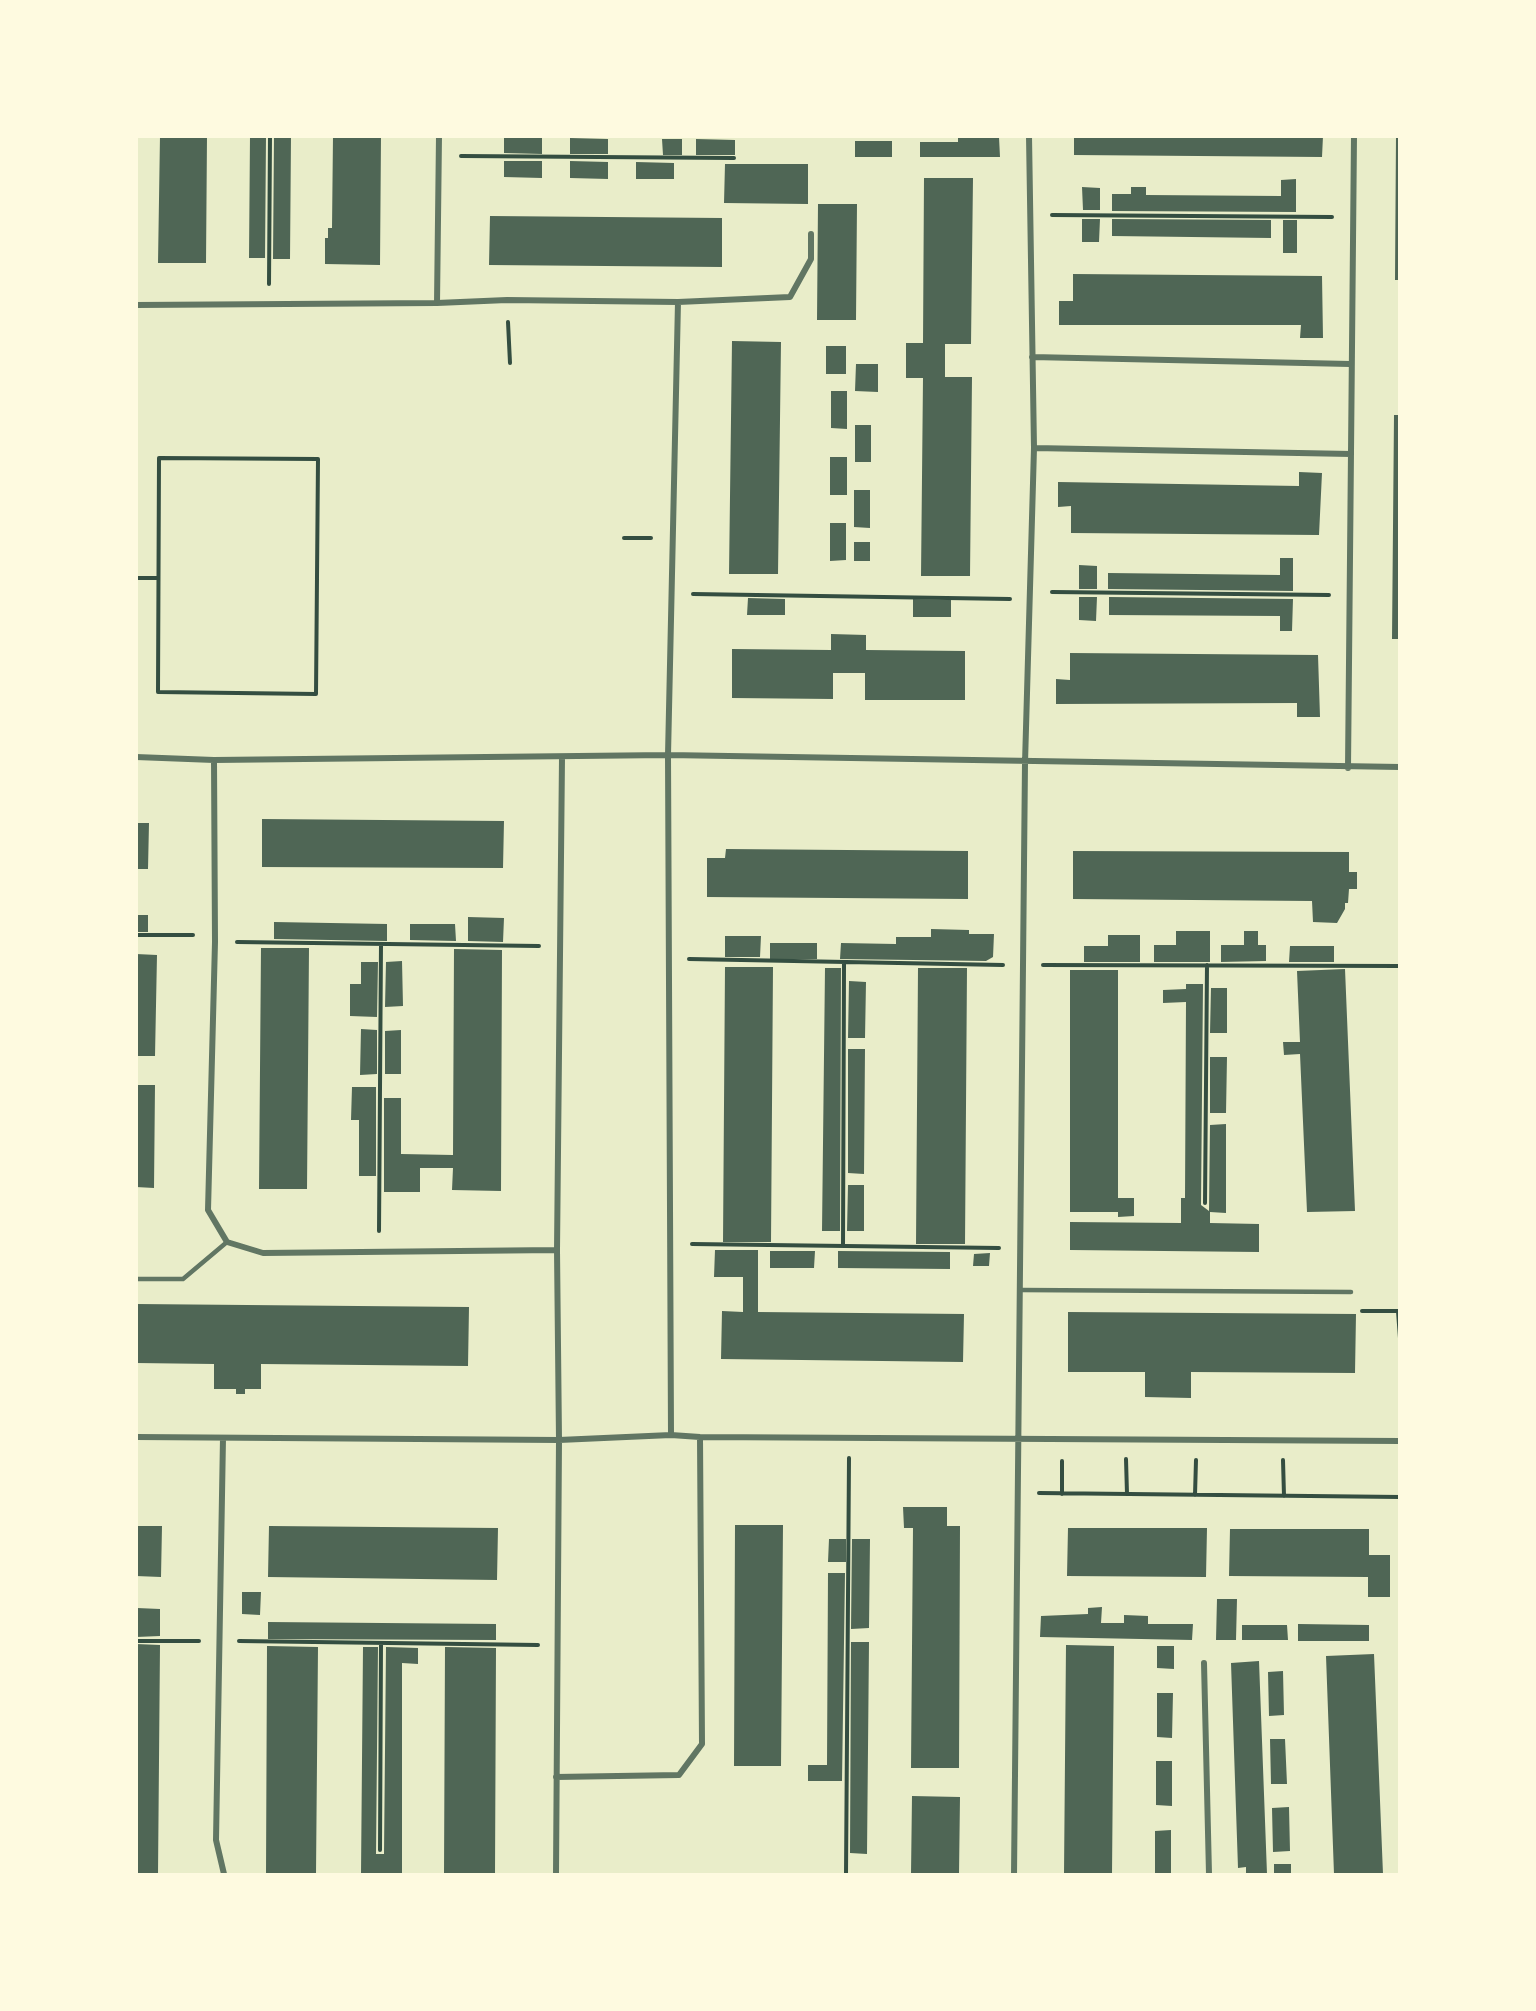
<!DOCTYPE html>
<style>
body{margin:0}
#map{position:relative;width:1536px;height:2011px;overflow:hidden;background:#e9edc9;font-family:Cabin,sans-serif}
canvas{display:block}
.frame{position:absolute;inset:0;border:138px solid #fefae0;pointer-events:none}
</style>
<div id="map">
<canvas width="1536" height="2011"></canvas>
<div class="frame"></div>
</div>
<script>
const ctx = document.querySelector('canvas').getContext('2d');
ctx.lineJoin = 'round';
function fillPath(path, color) {
  ctx.fillStyle = color;
  ctx.fill(path, 'evenodd');
}
function trace(path, color, width, dash) {
  ctx.strokeStyle = color;
  ctx.lineWidth = width;
  ctx.lineCap = dash ? 'butt' : 'round';
  ctx.setLineDash(dash || []);
  ctx.stroke(path);
}
fillPath(new Path2D(`
 M 160,136 L 207,136 L 206,263 L 158,263 Z
 M 250,136 L 266,136 L 265,258 L 249,258 Z
 M 274,136 L 291,136 L 290,259 L 273,259 Z
 M 333,136 L 381,136 L 380,265 L 325,264 L 325,238 L 328,238 L 328,228 L 332,228 Z
 M 1074,136 L 1323,136 L 1322,157 L 1074,155 Z
 M 1396,136 L 1400,136 L 1400,280 L 1395,280 Z
 M 958,137 L 999,137 L 1000,157 L 920,157 L 920,142 L 958,142 Z
 M 504,138 L 542,138 L 542,154 L 504,153 Z
 M 570,138 L 608,139 L 608,154 L 570,154 Z
 M 662,139 L 682,139 L 682,155 L 663,155 Z
 M 696,139 L 735,140 L 735,155 L 696,155 Z
 M 855,141 L 892,141 L 892,157 L 855,157 Z
 M 504,161 L 542,161 L 542,178 L 504,177 Z
 M 570,161 L 608,162 L 608,179 L 570,178 Z
 M 636,162 L 674,163 L 674,179 L 636,179 Z
 M 725,164 L 808,164 L 808,204 L 724,203 Z
 M 924,178 L 973,178 L 971,344 L 945,344 L 945,377 L 972,377 L 970,576 L 921,576 L 923,378 L 906,378 L 906,343 L 923,343 Z
 M 1296,179 L 1296,212 L 1112,211 L 1112,194 L 1131,194 L 1131,187 L 1146,187 L 1146,195 L 1281,196 L 1281,180 Z
 M 1082,187 L 1100,188 L 1100,210 L 1083,210 Z
 M 818,204 L 857,204 L 856,320 L 817,320 Z
 M 490,216 L 722,218 L 722,267 L 489,265 Z
 M 1082,219 L 1100,219 L 1099,242 L 1082,242 Z
 M 1112,219 L 1271,220 L 1271,238 L 1112,236 Z
 M 1283,220 L 1297,220 L 1297,253 L 1283,253 Z
 M 1073,274 L 1322,276 L 1323,338 L 1300,338 L 1301,325 L 1059,325 L 1059,301 L 1073,301 Z
 M 732,341 L 781,342 L 778,574 L 729,574 Z
 M 826,346 L 846,346 L 846,374 L 826,374 Z
 M 856,364 L 878,364 L 878,392 L 855,391 Z
 M 831,391 L 847,391 L 847,429 L 831,428 Z
 M 1394,415 L 1400,415 L 1400,639 L 1392,639 Z
 M 855,425 L 871,425 L 871,462 L 855,462 Z
 M 830,457 L 847,457 L 847,495 L 830,495 Z
 M 1299,472 L 1322,473 L 1319,535 L 1071,533 L 1071,506 L 1058,507 L 1058,482 L 1299,486 Z
 M 854,490 L 870,490 L 870,528 L 854,527 Z
 M 830,523 L 846,523 L 846,560 L 830,561 Z
 M 854,542 L 870,542 L 870,561 L 854,561 Z
 M 1280,558 L 1293,558 L 1293,591 L 1108,589 L 1108,573 L 1280,575 Z
 M 1079,565 L 1097,566 L 1097,589 L 1079,589 Z
 M 1079,597 L 1097,597 L 1096,621 L 1079,620 Z
 M 1109,597 L 1293,599 L 1292,631 L 1280,631 L 1280,616 L 1109,615 Z
 M 748,598 L 785,599 L 785,615 L 747,615 Z
 M 913,599 L 951,600 L 951,617 L 913,617 Z
 M 831,634 L 866,635 L 866,650 L 965,651 L 965,700 L 865,700 L 865,673 L 833,673 L 833,699 L 732,698 L 732,649 L 831,650 Z
 M 1070,653 L 1318,655 L 1320,717 L 1297,717 L 1297,703 L 1056,704 L 1056,679 L 1070,680 Z
 M 262,819 L 504,821 L 503,868 L 262,867 Z
 M 136,823 L 149,823 L 148,869 L 136,869 Z
 M 726,849 L 968,851 L 968,899 L 707,897 L 707,858 L 725,858 Z
 M 1073,851 L 1349,852 L 1349,872 L 1357,872 L 1357,889 L 1349,889 L 1348,903 L 1345,903 L 1345,909 L 1337,923 L 1313,922 L 1312,901 L 1073,899 Z
 M 136,915 L 148,915 L 148,932 L 136,932 Z
 M 468,917 L 504,918 L 503,942 L 468,941 Z
 M 274,922 L 387,924 L 387,941 L 274,939 Z
 M 410,924 L 455,924 L 456,941 L 410,940 Z
 M 931,929 L 969,930 L 969,934 L 994,934 L 993,957 L 986,961 L 840,959 L 841,943 L 896,944 L 896,937 L 931,937 Z
 M 1176,931 L 1210,931 L 1210,962 L 1154,962 L 1154,945 L 1176,945 Z
 M 1244,931 L 1258,931 L 1258,945 L 1266,945 L 1266,961 L 1221,962 L 1221,945 L 1244,945 Z
 M 1108,935 L 1140,935 L 1140,962 L 1084,962 L 1084,946 L 1108,946 Z
 M 725,936 L 761,936 L 760,957 L 725,957 Z
 M 770,943 L 817,943 L 817,959 L 770,959 Z
 M 1290,946 L 1334,946 L 1334,962 L 1289,962 Z
 M 261,948 L 309,948 L 307,1189 L 259,1189 Z
 M 454,949 L 502,950 L 501,1191 L 452,1190 L 453,1168 L 420,1168 L 420,1192 L 384,1192 L 384,1098 L 401,1098 L 401,1154 L 453,1155 Z
 M 136,954 L 157,955 L 155,1056 L 136,1056 Z
 M 402,961 L 403,1006 L 385,1007 L 386,962 Z
 M 361,962 L 378,962 L 377,1017 L 350,1016 L 350,984 L 361,984 Z
 M 725,967 L 773,967 L 771,1242 L 723,1242 Z
 M 825,968 L 841,968 L 840,1231 L 822,1231 Z
 M 918,968 L 967,968 L 965,1244 L 916,1244 Z
 M 1345,969 L 1355,1211 L 1307,1212 L 1300,1054 L 1284,1055 L 1283,1042 L 1300,1042 L 1297,971 Z
 M 1070,970 L 1118,970 L 1118,1198 L 1134,1198 L 1134,1216 L 1118,1217 L 1118,1212 L 1070,1212 Z
 M 849,981 L 866,982 L 865,1038 L 848,1038 Z
 M 1186,984 L 1203,984 L 1201,1205 L 1209,1211 L 1210,1125 L 1226,1124 L 1226,1213 L 1210,1212 L 1210,1223 L 1259,1224 L 1259,1252 L 1070,1250 L 1070,1222 L 1181,1223 L 1181,1198 L 1185,1198 L 1186,1002 L 1163,1003 L 1163,990 L 1186,989 Z
 M 1211,988 L 1227,988 L 1227,1033 L 1210,1033 Z
 M 361,1029 L 377,1030 L 377,1074 L 360,1075 Z
 M 401,1030 L 401,1074 L 385,1074 L 385,1031 Z
 M 848,1049 L 865,1049 L 864,1174 L 848,1173 Z
 M 1210,1057 L 1227,1057 L 1226,1113 L 1210,1113 Z
 M 136,1085 L 155,1085 L 154,1188 L 136,1187 Z
 M 352,1087 L 376,1087 L 376,1176 L 359,1176 L 359,1120 L 351,1120 Z
 M 848,1185 L 864,1185 L 864,1231 L 847,1231 Z
 M 715,1250 L 758,1250 L 758,1312 L 964,1314 L 963,1362 L 721,1359 L 722,1311 L 743,1312 L 743,1277 L 714,1277 Z
 M 770,1251 L 815,1251 L 814,1268 L 770,1268 Z
 M 838,1251 L 950,1252 L 950,1269 L 838,1268 Z
 M 990,1253 L 989,1266 L 973,1266 L 974,1254 Z
 M 136,1304 L 469,1307 L 468,1366 L 261,1364 L 261,1389 L 245,1389 L 245,1394 L 236,1394 L 236,1389 L 214,1389 L 214,1364 L 136,1363 Z
 M 1068,1312 L 1356,1314 L 1355,1373 L 1191,1372 L 1191,1398 L 1145,1397 L 1145,1372 L 1068,1372 Z
 M 903,1507 L 947,1507 L 947,1526 L 960,1526 L 959,1768 L 911,1768 L 913,1528 L 904,1528 Z
 M 735,1525 L 783,1525 L 781,1766 L 734,1766 Z
 M 136,1526 L 162,1526 L 161,1577 L 136,1576 Z
 M 269,1526 L 498,1528 L 497,1580 L 268,1577 Z
 M 1068,1528 L 1207,1528 L 1206,1577 L 1067,1576 Z
 M 1230,1529 L 1369,1529 L 1369,1555 L 1390,1555 L 1390,1597 L 1368,1597 L 1368,1577 L 1229,1576 Z
 M 829,1539 L 846,1539 L 846,1562 L 828,1562 Z
 M 852,1539 L 870,1539 L 869,1628 L 851,1629 Z
 M 828,1573 L 845,1573 L 842,1781 L 808,1781 L 808,1765 L 827,1765 Z
 M 242,1592 L 261,1592 L 260,1615 L 242,1614 Z
 M 1217,1599 L 1237,1599 L 1236,1640 L 1216,1640 Z
 M 1102,1607 L 1101,1623 L 1124,1623 L 1124,1615 L 1148,1616 L 1148,1624 L 1193,1624 L 1192,1640 L 1040,1637 L 1041,1616 L 1088,1614 L 1088,1608 Z
 M 137,1608 L 160,1609 L 160,1636 L 136,1637 Z
 M 268,1622 L 496,1624 L 496,1640 L 268,1639 Z
 M 1298,1624 L 1369,1625 L 1369,1641 L 1298,1641 Z
 M 1242,1625 L 1287,1625 L 1288,1640 L 1242,1640 Z
 M 851,1642 L 869,1642 L 867,1854 L 850,1853 Z
 M 136,1644 L 160,1645 L 158,1874 L 136,1873 Z
 M 1066,1645 L 1114,1646 L 1112,1874 L 1064,1874 Z
 M 267,1646 L 318,1647 L 316,1874 L 266,1874 Z
 M 1157,1646 L 1174,1646 L 1174,1669 L 1157,1668 Z
 M 363,1647 L 378,1647 L 376,1854 L 384,1854 L 386,1647 L 418,1648 L 418,1664 L 402,1663 L 402,1874 L 361,1874 Z
 M 445,1647 L 496,1648 L 495,1874 L 444,1874 Z
 M 1374,1654 L 1383,1874 L 1334,1874 L 1326,1656 Z
 M 1259,1661 L 1267,1874 L 1246,1874 L 1246,1867 L 1238,1868 L 1231,1663 Z
 M 1283,1671 L 1284,1715 L 1269,1716 L 1268,1672 Z
 M 1157,1693 L 1173,1693 L 1172,1738 L 1157,1737 Z
 M 1270,1739 L 1285,1739 L 1287,1784 L 1271,1784 Z
 M 1156,1761 L 1172,1761 L 1172,1806 L 1156,1805 Z
 M 912,1796 L 960,1797 L 959,1874 L 911,1874 Z
 M 1289,1807 L 1290,1851 L 1273,1852 L 1272,1808 Z
 M 1171,1830 L 1171,1874 L 1155,1874 L 1155,1831 Z
 M 1274,1864 L 1291,1864 L 1291,1874 L 1274,1874 Z`), '#4f6655');
trace(new Path2D(`
 M 461,156 L 734,158
 M 1052,215 L 1332,217
 M 269,284 L 270,136
 M 508,322 L 510,363
 M 159,458 L 318,459 L 316,694 L 158,692 Z
 M 624,538 L 651,538
 M 136,578 L 158,578
 M 1052,592 L 1329,595
 M 693,594 L 1010,599
 M 136,935 L 193,935
 M 237,942 L 539,946
 M 689,959 L 1003,965
 M 1043,965 L 1400,966
 M 1205,1203 L 1207,965
 M 379,1231 L 381,944
 M 692,1244 L 999,1248
 M 843,1246 L 844,963
 M 1362,1311 L 1400,1311
 M 1398,1311 L 1400,1338
 M 1126,1459 L 1127,1494
 M 1283,1460 L 1284,1496
 M 1039,1493 L 1400,1497
 M 1062,1494 L 1062,1461
 M 1195,1495 L 1196,1460
 M 136,1641 L 199,1641
 M 239,1641 L 538,1645
 M 380,1850 L 381,1643
 M 846,1874 L 849,1458`), '#344e41', 4);
trace(new Path2D(`
 M 136,1279 L 183,1279 L 227,1242
 M 1021,1290 L 1351,1292`), '#617663', 4.5);
trace(new Path2D(`
 M 437,303 L 439,136
 M 136,305 L 437,303 L 507,300 L 678,302 L 790,297 L 811,259 L 811,234
 M 1032,357 L 1350,364
 M 1034,448 L 1351,454
 M 136,757 L 214,760 L 668,755 L 1400,767
 M 214,760 L 215,942 L 208,1210 L 227,1242 L 263,1253 L 557,1250
 M 1348,768 L 1354,136
 M 671,1435 L 668,755 L 678,302
 M 136,1437 L 559,1440 L 671,1435 L 700,1437 L 1400,1441
 M 223,1438 L 216,1840 L 224,1874
 M 1204,1663 L 1209,1874
 M 556,1777 L 679,1775 L 702,1744 L 700,1437
 M 556,1874 L 559,1440 L 557,1250 L 562,758
 M 1014,1874 L 1025,763 L 1034,448 L 1029,136`), '#617663', 6);
</script>
